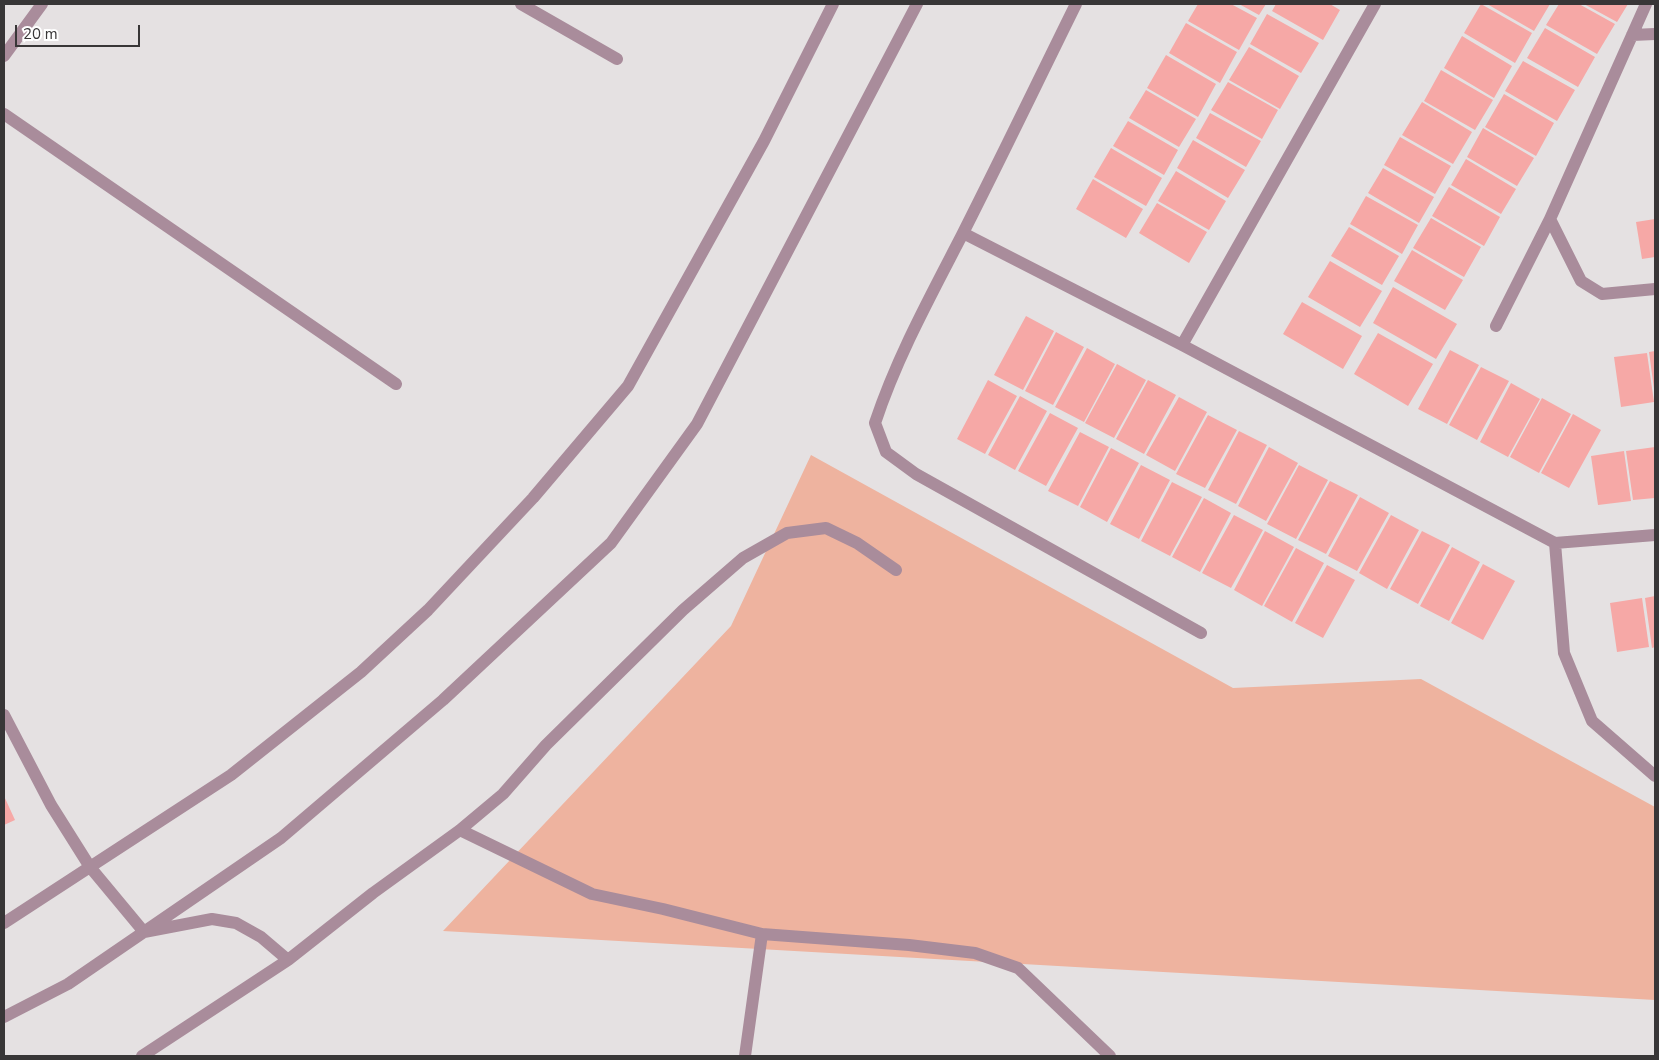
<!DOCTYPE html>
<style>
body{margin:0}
#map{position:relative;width:1659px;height:1060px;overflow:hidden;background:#e5e1e2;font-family:"Nunito Sans",sans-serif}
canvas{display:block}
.frame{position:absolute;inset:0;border:5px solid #383637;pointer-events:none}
.scale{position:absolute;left:15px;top:25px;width:125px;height:22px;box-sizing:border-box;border:2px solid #383637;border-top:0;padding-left:6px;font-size:15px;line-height:18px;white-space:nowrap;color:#383637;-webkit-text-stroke:4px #fff;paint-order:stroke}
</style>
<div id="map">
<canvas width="1659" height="1060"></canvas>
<div class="frame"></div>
<div class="scale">20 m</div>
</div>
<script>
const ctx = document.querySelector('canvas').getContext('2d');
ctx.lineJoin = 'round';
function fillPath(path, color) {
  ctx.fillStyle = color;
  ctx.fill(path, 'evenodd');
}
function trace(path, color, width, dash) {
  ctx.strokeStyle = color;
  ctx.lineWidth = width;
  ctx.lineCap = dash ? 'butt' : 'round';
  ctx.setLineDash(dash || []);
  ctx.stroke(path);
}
fillPath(new Path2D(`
 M 811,455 L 1233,688 L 1421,679 L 1655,807 L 1655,1000 L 443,931 L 731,626 Z`), '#eeb39f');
fillPath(new Path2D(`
 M 1198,4 L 1231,4 L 1257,18 L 1239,50 L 1188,21 Z
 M 1239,4 L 1266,4 L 1259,15 Z
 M 1276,4 L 1330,4 L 1340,10 L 1323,40 L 1272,11 Z
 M 1481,4 L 1532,33 L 1515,63 L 1464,33 Z
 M 1487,4 L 1550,4 L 1534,31 Z
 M 1559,4 L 1579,4 L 1615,24 L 1597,54 L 1546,25 Z
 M 1584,4 L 1628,4 L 1617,22 Z
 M 1267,14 L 1319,43 L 1301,73 L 1250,44 Z
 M 1186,23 L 1237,52 L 1220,83 L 1169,53 Z
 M 1545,28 L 1595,57 L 1578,87 L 1527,58 Z
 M 1462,36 L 1512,66 L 1494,98 L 1444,68 Z
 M 1249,47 L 1299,76 L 1280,109 L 1229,80 Z
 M 1166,55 L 1216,84 L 1198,117 L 1147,88 Z
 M 1523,61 L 1575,90 L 1557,121 L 1505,91 Z
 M 1441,70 L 1493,100 L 1475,130 L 1424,101 Z
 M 1228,82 L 1278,110 L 1262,139 L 1211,110 Z
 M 1146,90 L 1196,119 L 1179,147 L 1129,118 Z
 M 1504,94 L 1554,123 L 1536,156 L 1485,127 Z
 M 1422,102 L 1472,132 L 1453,164 L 1402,135 Z
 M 1210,113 L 1261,141 L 1246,167 L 1196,138 Z
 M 1128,121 L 1178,150 L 1164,175 L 1113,146 Z
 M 1483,128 L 1534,158 L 1517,186 L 1467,157 Z
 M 1400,137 L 1451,166 L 1435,194 L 1384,165 Z
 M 1193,140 L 1245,170 L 1228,198 L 1177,168 Z
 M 1111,148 L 1162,178 L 1146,206 L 1094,177 Z
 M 1466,159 L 1516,189 L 1501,214 L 1451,185 Z
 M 1383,168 L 1434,197 L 1419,223 L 1368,193 Z
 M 1176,171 L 1226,201 L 1209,230 L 1158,201 Z
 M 1093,179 L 1143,209 L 1126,238 L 1076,209 Z
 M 1449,187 L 1500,217 L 1484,246 L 1432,216 Z
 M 1366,196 L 1418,225 L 1402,254 L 1350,224 Z
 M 1157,203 L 1207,232 L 1189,263 L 1139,233 Z
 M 1431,218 L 1481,247 L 1464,277 L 1413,248 Z
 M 1655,219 L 1655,257 L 1642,259 L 1636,222 Z
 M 1349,227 L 1399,256 L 1382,285 L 1331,256 Z
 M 1412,250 L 1463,280 L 1445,310 L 1394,281 Z
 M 1330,261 L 1382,291 L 1360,327 L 1308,297 Z
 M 1393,287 L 1457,324 L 1436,359 L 1373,323 Z
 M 1302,302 L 1362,336 L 1343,369 L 1283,334 Z
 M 1026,316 L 1054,331 L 1023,390 L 994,375 Z
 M 1056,332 L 1084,347 L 1053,405 L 1025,391 Z
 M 1378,333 L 1433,364 L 1408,406 L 1354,374 Z
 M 1087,348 L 1115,364 L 1084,422 L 1055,407 Z
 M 1450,350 L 1479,365 L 1447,424 L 1418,409 Z
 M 1655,351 L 1655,388 L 1654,389 L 1649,352 Z
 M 1647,353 L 1654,402 L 1621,407 L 1614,357 Z
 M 1117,364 L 1146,380 L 1114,438 L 1085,423 Z
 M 1481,367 L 1509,381 L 1477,440 L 1449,425 Z
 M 988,380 L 1017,396 L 985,454 L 957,439 Z
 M 1148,380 L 1176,395 L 1144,454 L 1116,439 Z
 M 1511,383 L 1540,399 L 1508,457 L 1480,442 Z
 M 1020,396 L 1047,411 L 1015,470 L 988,455 Z
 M 1179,397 L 1207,412 L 1175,471 L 1146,455 Z
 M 1542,398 L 1571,414 L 1539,473 L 1510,457 Z
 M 1050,413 L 1078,428 L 1046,486 L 1018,471 Z
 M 1573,414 L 1601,430 L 1569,488 L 1541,473 Z
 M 1208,415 L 1237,430 L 1205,488 L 1176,474 Z
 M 1239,431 L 1267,445 L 1236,504 L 1208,490 Z
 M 1080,432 L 1109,447 L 1078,506 L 1048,491 Z
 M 1269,447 L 1298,463 L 1266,521 L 1238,506 Z
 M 1655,447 L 1655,498 L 1633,500 L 1626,451 Z
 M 1111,448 L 1139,463 L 1107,522 L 1080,507 Z
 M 1624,451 L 1631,501 L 1598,505 L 1591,456 Z
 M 1141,465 L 1170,480 L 1139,539 L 1110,524 Z
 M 1299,465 L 1328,480 L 1296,539 L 1267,524 Z
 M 1330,481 L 1358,495 L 1326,554 L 1298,540 Z
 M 1172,482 L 1202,497 L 1170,556 L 1141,541 Z
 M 1360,497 L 1389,513 L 1357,571 L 1328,556 Z
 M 1204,498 L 1231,513 L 1200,572 L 1172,557 Z
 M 1234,515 L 1263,530 L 1231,588 L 1202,573 Z
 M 1391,515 L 1419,530 L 1387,589 L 1359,573 Z
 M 1265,531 L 1294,547 L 1262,606 L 1234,590 Z
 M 1422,531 L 1450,545 L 1418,604 L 1390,589 Z
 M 1452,547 L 1480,562 L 1449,621 L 1420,606 Z
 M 1296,548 L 1324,563 L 1292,622 L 1264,606 Z
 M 1483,564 L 1515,581 L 1483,640 L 1451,623 Z
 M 1327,565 L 1355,580 L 1323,638 L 1295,623 Z
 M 1655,596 L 1655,647 L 1652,648 L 1645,598 Z
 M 1642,598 L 1649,647 L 1617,652 L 1610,603 Z
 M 4,796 L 15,820 L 4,825 Z`), '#f6a8a6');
trace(new Path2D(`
 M 521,4 L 617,59
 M 1076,4 C 1038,81 1001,158 962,235 C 930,297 897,357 875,423 L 886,452 L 916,474 L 1201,633
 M 1632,35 L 1655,34
 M 4,56 L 42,4
 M 4,114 L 396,384
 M 1550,219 L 1581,281 L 1602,294 L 1655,289
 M 963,233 L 1182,345 L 1555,543 L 1564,653 L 1592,721 L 1655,776
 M 1496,326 L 1550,219 L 1646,4
 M 1182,345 L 1375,4
 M 1555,543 L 1655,535
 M 4,715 L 51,805 L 90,867 L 144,932 L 212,919 L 236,923 L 261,937 L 288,960 L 142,1056
 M 460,830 L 592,894 L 663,909 L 762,934 L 909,945 L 975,953 L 1018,968 L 1110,1056
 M 4,923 L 231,775 L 361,672 L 428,610 L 533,498 L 628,386 L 764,141 L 833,4
 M 288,960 L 373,893 L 460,830 L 503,794 L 546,745 L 683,610 L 743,558 L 787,533 L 826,528 L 857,543 L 896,570
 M 4,1017 L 68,984 L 281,838 L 443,700 L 611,543 L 697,424 L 917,4
 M 745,1056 L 762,934`), '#a98c9b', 12);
</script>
